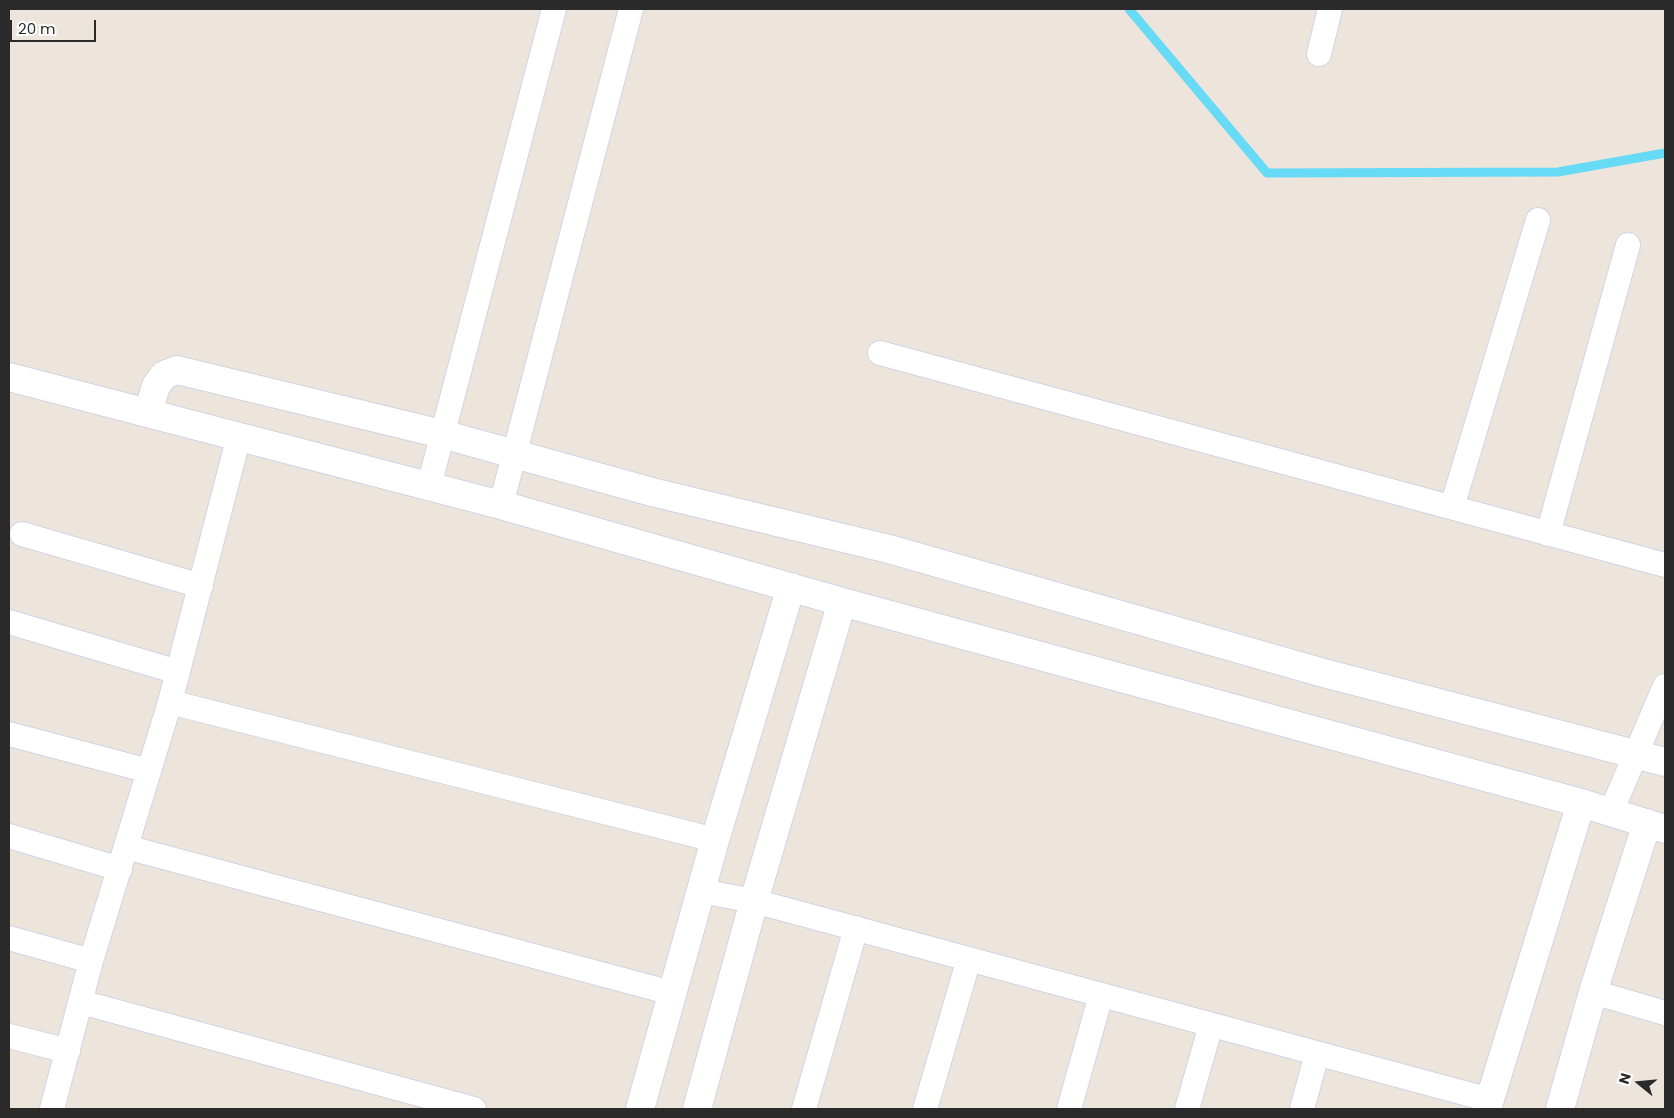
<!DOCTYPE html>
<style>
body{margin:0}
#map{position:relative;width:1674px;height:1118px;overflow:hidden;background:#ede4db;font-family:Poppins,sans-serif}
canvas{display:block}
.frame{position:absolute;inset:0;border:10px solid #2a2a2a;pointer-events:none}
.north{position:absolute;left:1614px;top:1058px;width:50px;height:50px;-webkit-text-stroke:4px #fff;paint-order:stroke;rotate:287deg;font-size:14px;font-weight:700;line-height:20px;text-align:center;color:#2a2a2a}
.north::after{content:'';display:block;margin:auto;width:18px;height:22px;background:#2a2a2a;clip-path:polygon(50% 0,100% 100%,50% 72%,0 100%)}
.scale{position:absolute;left:10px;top:20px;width:86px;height:22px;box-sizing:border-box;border:2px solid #2a2a2a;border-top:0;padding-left:6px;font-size:15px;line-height:18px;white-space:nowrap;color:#2a2a2a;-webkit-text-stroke:4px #fff;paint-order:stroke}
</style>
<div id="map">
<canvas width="1674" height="1118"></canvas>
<div class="frame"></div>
<div class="north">N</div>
<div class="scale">20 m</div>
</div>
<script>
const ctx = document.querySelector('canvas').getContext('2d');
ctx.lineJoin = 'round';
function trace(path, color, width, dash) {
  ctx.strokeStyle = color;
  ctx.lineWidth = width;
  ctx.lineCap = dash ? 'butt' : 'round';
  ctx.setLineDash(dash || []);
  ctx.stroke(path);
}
trace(new Path2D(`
 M 1129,9 L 1267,173 L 1558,172 L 1665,153`), '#67daf6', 9);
const minor = new Path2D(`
 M 1319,54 L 1330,9
 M 880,353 L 1665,565
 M 429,486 L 554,9
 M 501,505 L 631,9
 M 1452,507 L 1538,220
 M 22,534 L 201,586
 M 1548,534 L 1628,245
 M 9,622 L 178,672
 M 170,702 L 715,840
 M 9,734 L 149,771
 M 1611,812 L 1665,686
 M 9,836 L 120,869
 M 126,847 L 672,993
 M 701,891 L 754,901 L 1490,1100
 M 9,938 L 91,961
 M 1593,992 L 1665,1013
 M 81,1002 L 474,1109
 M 9,1036 L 68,1051
 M 52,1109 L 91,961 L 170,702 L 239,436
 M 804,1109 L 856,928
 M 925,1109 L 969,959
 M 1069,1109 L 1101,995
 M 1187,1109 L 1211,1025
 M 1302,1109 L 1317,1054`);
const tertiary = new Path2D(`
 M 9,377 L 501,505 L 842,602 L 1581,803 L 1665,829
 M 148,412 L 156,386 L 164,375 L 177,370 L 442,434 L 652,492 L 889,549 L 1320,672 L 1665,762
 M 640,1109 L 715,840 L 791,587
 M 697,1109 L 754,901 L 842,602
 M 1487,1109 L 1581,803
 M 1560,1109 L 1593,992 L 1647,823`);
trace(minor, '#d0d5e4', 26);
trace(tertiary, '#d0d5e4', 30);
trace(minor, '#fff', 24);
trace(tertiary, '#fff', 28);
</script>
